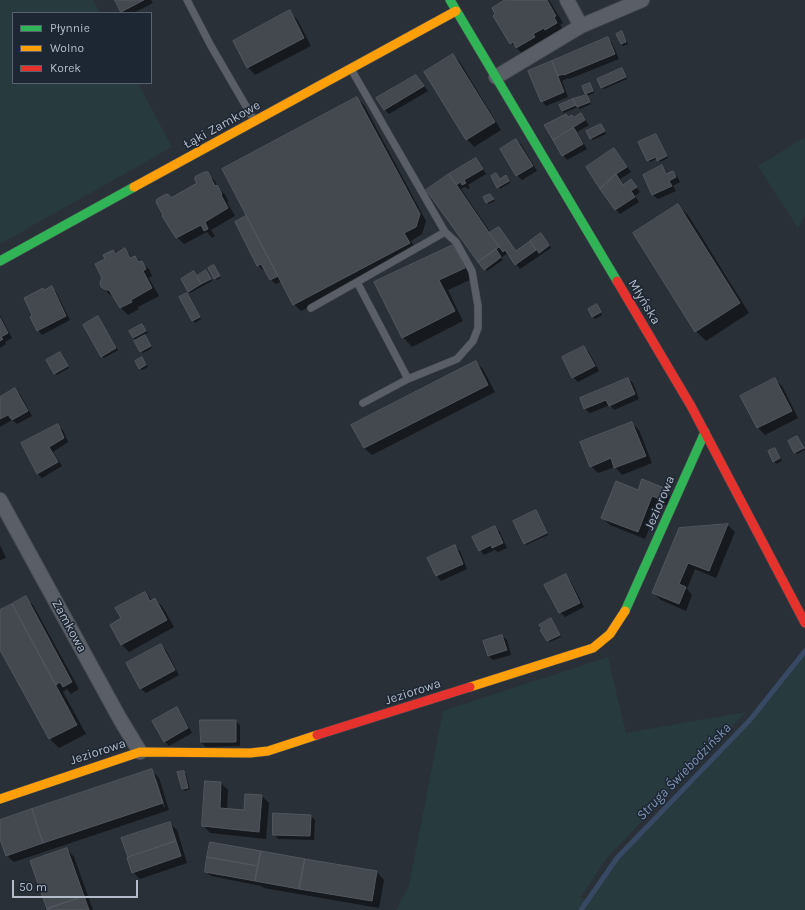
<!DOCTYPE html>
<meta charset="utf-8">
<style>
body{margin:0}
#map{position:relative;width:805px;height:910px;overflow:hidden;background:#2a3038;font-family:Karla,sans-serif}
canvas{display:block}
.legend{position:absolute;left:12px;top:12px;width:140px;height:72px;box-sizing:border-box;background:#1d2633;border:1px solid #59626f;margin:0;padding:5px 7px;list-style:none;font-size:12px;color:#b4bcc9}
.legend li{display:flex;align-items:center;gap:8px;height:20px}
.legend b{width:20px;border:1px solid #59626f}
.scale{position:absolute;left:12px;top:880px;width:126px;height:18px;box-sizing:border-box;border:2px solid #b4bcc9;border-top:0;padding-left:5px;font-size:12px;line-height:14px;white-space:nowrap;color:#b4bcc9;-webkit-text-stroke:3px #1d2633;paint-order:stroke}
</style>
<div id="map">
<canvas width="805" height="910"></canvas>
<ul class="legend">
<li><b style="height:5px;background:#30b455"></b>Płynnie</li>
<li><b style="height:5px;background:#ff9f0a"></b>Wolno</li>
<li><b style="height:5px;background:#e5322d"></b>Korek</li>
</ul>
<div class="scale">50 m</div>
</div>
<script>
const ctx = document.querySelector('canvas').getContext('2d');
ctx.lineJoin = 'round';
function fillPath(path, color) {
  ctx.fillStyle = color;
  ctx.fill(path, 'evenodd');
}
function trace(path, color, width, dash) {
  ctx.strokeStyle = color;
  ctx.lineWidth = width;
  ctx.lineCap = dash ? 'butt' : 'round';
  ctx.setLineDash(dash || []);
  ctx.stroke(path);
}
function label(font, color, halo, rows, align = 'center') {
  ctx.font = font + ' Karla,sans-serif';
  ctx.lineWidth = 3;
  ctx.setLineDash([]);
  ctx.textBaseline = 'middle';
  ctx.strokeStyle = halo;
  ctx.fillStyle = color;
  for (const [text, x, y, turn = 0] of rows) {
    ctx.save();
    ctx.translate(x, y);
    ctx.rotate((+turn || 0) * Math.PI / 180);
    ctx.textAlign = isNaN(turn) ? turn : align;
    if (halo) ctx.strokeText(text, 0, 0);
    ctx.fillText(text, 0, 0);
    ctx.restore();
  }
}
fillPath(new Path2D(`
 M 0,0 L 93,0 L 100,13 L 13,13 L 13,83 L 138,83 L 172,147 L 0,244 Z
 M 805,137 L 805,215 L 798,228 L 758,166 Z
 M 803,654 L 805,658 L 805,910 L 396,910 L 409,886 L 443,711 L 608,657 L 626,733 L 746,712 L 606,859 L 580,898 L 588,899 L 617,858 L 750,720 Z`), '#273a3e');
fillPath(new Path2D(`
 M 116,0 L 151,0 L 153,3 L 133,13 L 124,13 Z
 M 507,0 L 549,0 L 563,23 L 560,25 L 564,30 L 553,37 L 551,35 L 540,42 L 541,44 L 524,55 L 511,43 Z
 M 289,12 L 297,19 L 311,46 L 255,75 L 248,67 L 234,41 Z
 M 622,33 L 628,44 L 623,46 L 621,44 Z
 M 608,38 L 612,43 L 619,59 L 569,79 L 568,78 L 562,81 L 568,97 L 546,106 L 542,101 L 529,71 Z
 M 453,55 L 460,62 L 501,130 L 474,147 L 467,139 Z
 M 622,70 L 627,79 L 604,89 L 601,87 Z
 M 416,76 L 428,91 L 389,114 L 384,109 Z
 M 590,85 L 594,93 L 587,96 L 585,93 Z
 M 586,96 L 591,104 L 580,109 L 578,107 L 564,113 L 562,111 Z
 M 356,98 L 364,105 L 426,221 L 422,234 L 411,241 L 416,250 L 301,311 L 294,304 L 282,281 L 276,284 L 271,280 L 265,269 L 263,270 L 258,265 L 236,222 L 248,216 Z
 M 581,114 L 589,125 L 577,132 L 587,149 L 567,160 L 563,155 L 545,126 L 566,115 L 569,118 L 574,118 Z
 M 601,125 L 606,134 L 593,140 L 591,138 Z
 M 658,137 L 668,158 L 660,162 L 658,158 L 650,162 L 648,160 Z
 M 516,140 L 521,144 L 537,171 L 522,180 L 517,175 Z
 M 614,149 L 631,172 L 620,179 L 624,185 L 631,180 L 640,192 L 635,196 L 639,202 L 620,214 L 616,210 L 587,167 Z
 M 476,159 L 480,164 L 486,174 L 468,185 L 470,188 L 468,189 L 465,187 L 461,189 L 491,233 L 499,228 L 517,252 L 541,235 L 548,245 L 538,252 L 539,254 L 550,246 L 551,248 L 520,269 L 509,254 L 508,256 L 506,254 L 501,258 L 503,260 L 487,271 L 428,190 Z
 M 661,166 L 668,174 L 673,172 L 677,176 L 680,182 L 673,186 L 676,191 L 658,199 L 653,195 L 644,175 Z
 M 207,173 L 215,181 L 219,189 L 224,193 L 229,202 L 227,202 L 235,216 L 211,230 L 215,236 L 212,238 L 207,232 L 184,244 L 177,237 L 172,199 L 198,184 Z
 M 492,177 L 500,180 L 508,179 L 510,183 L 500,189 Z
 M 492,197 L 495,201 L 489,204 L 487,202 Z
 M 678,206 L 688,215 L 749,313 L 706,341 L 696,331 Z
 M 453,246 L 462,256 L 474,278 L 448,290 L 463,321 L 412,347 L 403,337 Z
 M 125,249 L 132,258 L 134,257 L 149,269 L 152,276 L 149,278 L 159,296 L 138,307 L 139,309 L 128,315 L 121,308 L 114,297 L 109,294 L 102,287 L 106,260 L 113,251 L 116,254 Z
 M 214,267 L 221,278 L 217,280 L 215,278 Z
 M 194,272 L 197,277 L 206,272 L 212,281 L 190,293 L 188,291 Z
 M 51,287 L 56,292 L 70,320 L 42,335 L 38,330 Z
 M 187,294 L 201,319 L 195,323 L 181,298 Z
 M 598,307 L 602,315 L 595,319 L 593,317 Z
 M 0,315 L 12,338 L 5,342 L 6,344 L 0,348 Z
 M 98,318 L 118,350 L 104,358 L 102,356 Z
 M 142,325 L 148,333 L 144,335 L 152,348 L 143,353 L 136,341 L 133,338 Z
 M 584,347 L 589,352 L 599,371 L 578,382 L 573,377 Z
 M 62,356 L 69,368 L 57,375 L 55,373 Z
 M 142,359 L 148,367 L 142,370 L 140,368 Z
 M 476,362 L 483,369 L 495,392 L 372,455 L 364,448 Z
 M 628,379 L 633,383 L 639,399 L 614,410 L 610,405 L 590,413 L 585,409 L 581,399 Z
 M 774,379 L 782,386 L 798,418 L 765,435 L 758,428 L 741,396 Z
 M 15,390 L 20,394 L 32,416 L 17,424 L 12,420 L 0,427 L 0,398 Z
 M 632,423 L 639,430 L 652,463 L 622,475 L 615,467 L 598,473 L 591,466 Z
 M 58,426 L 63,430 L 68,442 L 53,452 L 62,466 L 42,478 L 37,473 Z
 M 797,437 L 805,450 L 797,454 L 795,452 Z
 M 775,449 L 782,461 L 776,464 L 769,452 Z
 M 663,489 L 670,496 L 667,505 L 660,503 L 645,539 L 610,525 L 603,518 L 639,491 Z
 M 536,511 L 548,535 L 526,545 L 524,543 Z
 M 728,525 L 735,532 L 716,578 L 695,569 L 687,589 L 692,595 L 686,611 L 661,600 L 653,593 Z
 M 495,527 L 500,532 L 507,548 L 498,552 L 495,550 L 484,555 L 480,550 Z
 M 0,545 L 6,558 L 0,560 Z
 M 455,547 L 460,551 L 467,569 L 441,581 L 437,576 L 428,558 Z
 M 565,576 L 570,580 L 584,607 L 565,617 L 560,612 Z
 M 145,593 L 152,600 L 155,599 L 162,606 L 174,627 L 129,652 L 121,644 L 123,619 Z
 M 25,598 L 33,605 L 79,689 L 71,694 L 67,689 L 63,692 L 86,734 L 59,748 L 50,739 L 0,648 L 0,612 Z
 M 551,620 L 561,637 L 550,642 L 543,629 Z
 M 502,636 L 507,640 L 511,655 L 493,660 L 489,656 Z
 M 161,645 L 166,650 L 179,675 L 146,693 L 141,689 L 127,663 Z
 M 176,708 L 181,713 L 192,733 L 169,746 L 165,742 Z
 M 235,721 L 240,725 L 240,746 L 206,747 L 201,742 Z
 M 151,770 L 159,778 L 169,810 L 14,862 L 6,855 L 0,836 L 0,821 ZM 153,778 L 156,778 L 165,807 L 164,808 Z
 M 184,772 L 186,774 L 190,789 L 185,791 L 183,789 Z
 M 221,783 L 228,790 L 227,810 L 245,811 L 261,795 L 269,803 L 266,839 L 210,833 L 203,825 Z
 M 311,816 L 315,820 L 314,840 L 278,839 L 274,834 Z
 M 169,823 L 177,830 L 187,863 L 140,879 L 133,872 L 130,858 L 122,838 Z
 M 67,849 L 74,857 L 93,910 L 49,910 Z
 M 261,852 L 377,872 L 384,880 L 379,908 L 264,888 L 261,886 L 211,876 L 206,872 Z`), '#0007');
trace(new Path2D(`
 M 581,910 L 617,858 L 750,720 L 805,651`), '#384963', 5);
const building = new Path2D(`
 M 115,0 L 144,0 L 121,12 Z
 M 505,0 L 547,0 L 556,16 L 554,17 L 557,23 L 545,30 L 544,28 L 533,34 L 535,37 L 516,48 L 513,42 L 510,44 L 493,16 L 495,14 L 492,8 Z
 M 290,10 L 304,38 L 247,68 L 233,41 Z
 M 622,31 L 626,42 L 621,44 L 616,34 Z
 M 608,37 L 615,54 L 564,75 L 563,74 L 558,76 L 552,61 Z
 M 453,54 L 495,122 L 466,140 L 424,72 Z
 M 552,61 L 564,92 L 541,102 L 528,71 Z
 M 622,68 L 626,77 L 601,88 L 597,79 Z
 M 416,75 L 424,86 L 384,110 L 376,98 Z
 M 590,83 L 593,91 L 585,94 L 582,86 Z
 M 587,95 L 590,102 L 577,107 L 573,99 Z
 M 357,97 L 420,214 L 416,227 L 404,233 L 410,243 L 293,305 L 222,169 Z
 M 573,99 L 576,105 L 562,111 L 559,105 Z
 M 581,113 L 585,120 L 553,140 L 544,125 L 566,114 L 568,117 L 572,115 L 574,117 Z
 M 601,124 L 605,131 L 590,139 L 586,131 Z
 M 574,128 L 583,144 L 562,156 L 553,140 Z
 M 656,134 L 667,156 L 657,161 L 656,157 L 647,161 L 638,142 Z
 M 516,139 L 533,166 L 516,176 L 500,149 Z
 M 614,148 L 627,167 L 616,174 L 600,189 L 586,167 Z
 M 476,158 L 483,169 L 464,180 L 466,183 L 462,185 L 461,182 L 456,185 L 449,174 Z
 M 662,165 L 666,174 L 673,171 L 676,177 L 669,181 L 672,186 L 652,195 L 643,175 Z
 M 205,172 L 208,172 L 215,186 L 217,185 L 222,194 L 221,195 L 228,208 L 205,222 L 208,229 L 204,231 L 201,225 L 176,238 L 162,216 L 163,215 L 156,202 L 157,199 L 166,194 L 169,195 L 171,198 L 197,183 L 195,180 L 195,177 Z
 M 496,173 L 500,179 L 506,175 L 509,181 L 497,188 L 491,176 Z
 M 449,174 L 499,247 L 478,262 L 426,190 Z
 M 616,174 L 623,185 L 631,179 L 637,187 L 631,191 L 635,197 L 615,210 L 600,189 Z
 M 490,194 L 494,199 L 486,203 L 483,197 Z
 M 678,204 L 740,303 L 695,332 L 633,233 Z
 M 246,216 L 278,276 L 270,280 L 261,264 L 257,266 L 235,222 Z
 M 499,227 L 516,251 L 530,241 L 536,250 L 515,265 L 505,250 L 503,252 L 489,233 Z
 M 541,233 L 549,245 L 539,253 L 530,241 Z
 M 453,245 L 465,268 L 439,280 L 455,311 L 402,338 L 374,282 Z
 M 125,248 L 130,258 L 135,256 L 138,262 L 142,261 L 146,269 L 143,271 L 152,288 L 131,300 L 132,302 L 120,308 L 109,290 L 106,290 L 101,287 L 100,282 L 102,278 L 95,264 L 105,259 L 103,255 L 113,250 L 115,254 Z
 M 496,249 L 501,257 L 484,270 L 478,262 Z
 M 214,265 L 220,276 L 214,279 L 208,268 Z
 M 206,270 L 211,279 L 201,284 L 197,276 Z
 M 194,271 L 201,284 L 188,292 L 181,279 Z
 M 52,286 L 66,316 L 37,331 L 30,317 L 32,315 L 24,298 L 43,288 L 44,290 Z
 M 187,293 L 200,317 L 192,321 L 179,297 Z
 M 597,304 L 601,312 L 592,317 L 588,309 Z
 M 98,316 L 116,348 L 101,357 L 83,325 Z
 M 0,318 L 8,333 L 1,337 L 3,339 L 0,341 Z
 M 142,324 L 146,331 L 133,338 L 129,331 Z
 M 145,335 L 151,346 L 140,352 L 134,341 Z
 M 584,346 L 595,366 L 572,378 L 562,357 Z
 M 60,352 L 68,366 L 54,374 L 46,360 Z
 M 142,357 L 146,365 L 139,369 L 135,361 Z
 M 476,361 L 488,385 L 364,448 L 351,425 Z
 M 628,378 L 635,394 L 609,406 L 606,400 L 584,409 L 580,398 Z
 M 775,378 L 792,411 L 757,428 L 740,396 Z
 M 15,388 L 28,411 L 12,420 L 8,415 L 0,419 L 0,397 Z
 M 632,422 L 646,456 L 614,468 L 611,458 L 590,467 L 580,442 Z
 M 58,424 L 64,438 L 49,447 L 58,462 L 37,474 L 21,443 Z
 M 797,436 L 804,448 L 794,453 L 788,441 Z
 M 775,448 L 780,458 L 773,462 L 768,451 Z
 M 642,479 L 664,488 L 660,499 L 652,496 L 638,532 L 601,518 L 616,481 L 638,490 Z
 M 536,510 L 547,533 L 524,544 L 513,521 Z
 M 728,524 L 709,571 L 688,563 L 679,584 L 686,587 L 679,604 L 652,593 L 679,528 Z
 M 495,526 L 503,543 L 492,548 L 491,545 L 479,551 L 472,537 Z
 M 455,545 L 463,564 L 436,576 L 427,558 Z
 M 566,574 L 580,603 L 559,613 L 544,585 Z
 M 145,592 L 150,601 L 155,598 L 167,620 L 121,645 L 110,625 L 121,618 L 115,608 Z
 M 26,596 L 72,682 L 63,687 L 60,682 L 56,685 L 12,604 Z
 M 12,604 L 77,725 L 49,739 L 0,650 L 0,610 Z
 M 551,618 L 560,635 L 547,641 L 540,630 L 542,629 L 539,625 Z
 M 502,635 L 507,650 L 488,656 L 483,641 Z
 M 161,644 L 175,670 L 140,689 L 126,663 Z
 M 177,707 L 188,728 L 164,742 L 152,721 Z
 M 200,720 L 236,720 L 236,742 L 201,742 Z
 M 152,769 L 163,803 L 43,843 L 32,809 Z
 M 184,771 L 188,788 L 182,789 L 177,772 Z
 M 205,781 L 221,782 L 220,808 L 244,810 L 245,794 L 262,795 L 259,832 L 202,826 Z
 M 32,809 L 43,843 L 6,856 L 0,839 L 0,820 Z
 M 273,813 L 311,815 L 310,836 L 273,835 Z
 M 170,822 L 176,841 L 128,857 L 121,838 Z
 M 176,841 L 181,856 L 132,873 L 127,858 Z
 M 210,842 L 261,851 L 258,866 L 207,857 Z
 M 67,848 L 84,896 L 47,909 L 30,861 Z
 M 261,851 L 305,859 L 299,889 L 255,881 Z
 M 207,857 L 258,866 L 255,881 L 205,872 Z
 M 305,859 L 377,871 L 372,901 L 299,889 Z
 M 84,896 L 89,910 L 48,910 L 47,909 Z`);
fillPath(building, '#444950');
trace(building, '#52575f', 1);
const lane = new Path2D(`
 M 187,0 L 211,46 L 254,120
 M 351,69 L 445,232 L 456,242 L 472,271 L 478,306 L 478,328 L 473,341 L 457,359 L 408,379 L 357,282 L 445,232
 M 311,308 L 357,282
 M 363,403 L 408,379`);
const street = new Path2D(`
 M 567,0 L 581,26
 M 496,77 L 581,26 L 642,0
 M 0,500 L 120,719 L 140,752`);
const fast = new Path2D(`
 M 450,0 L 617,281
 M 0,261 L 134,187
 M 625,611 L 705,432`);
const slow = new Path2D(`
 M 134,187 L 456,11
 M 470,687 L 593,648 L 610,634 L 625,611
 M 0,799 L 140,752 L 250,753 L 268,751 L 317,735`);
const jam = new Path2D(`
 M 617,281 L 691,406 L 805,623
 M 317,735 L 470,687`);
trace(lane, '#484c53', 8);
trace(street, '#484c53', 16);
trace(fast, '#484c53', 10);
trace(slow, '#484c53', 10);
trace(jam, '#484c53', 10);
trace(lane, '#5a5e66', 7);
trace(street, '#5a5e66', 14);
trace(fast, '#30b455', 9);
trace(slow, '#ff9f0a', 9);
trace(jam, '#e5322d', 9);
label('13px', '#b4bcc9', '#1d2633', [
 ["Łąki Zamkowe",222,125,-29],
 ["Młyńska",644,302,59],
 ["Jeziorowa",660,503,-67],
 ["Zamkowa",69,626,61],
 ["Jeziorowa",413,692,-18],
 ["Jeziorowa",98,752,-18]
]);
label('italic 14px', '#7c92b1', '#1d2633', [
 ["Struga Świebodzińska",684,772,-46]
]);
</script>
